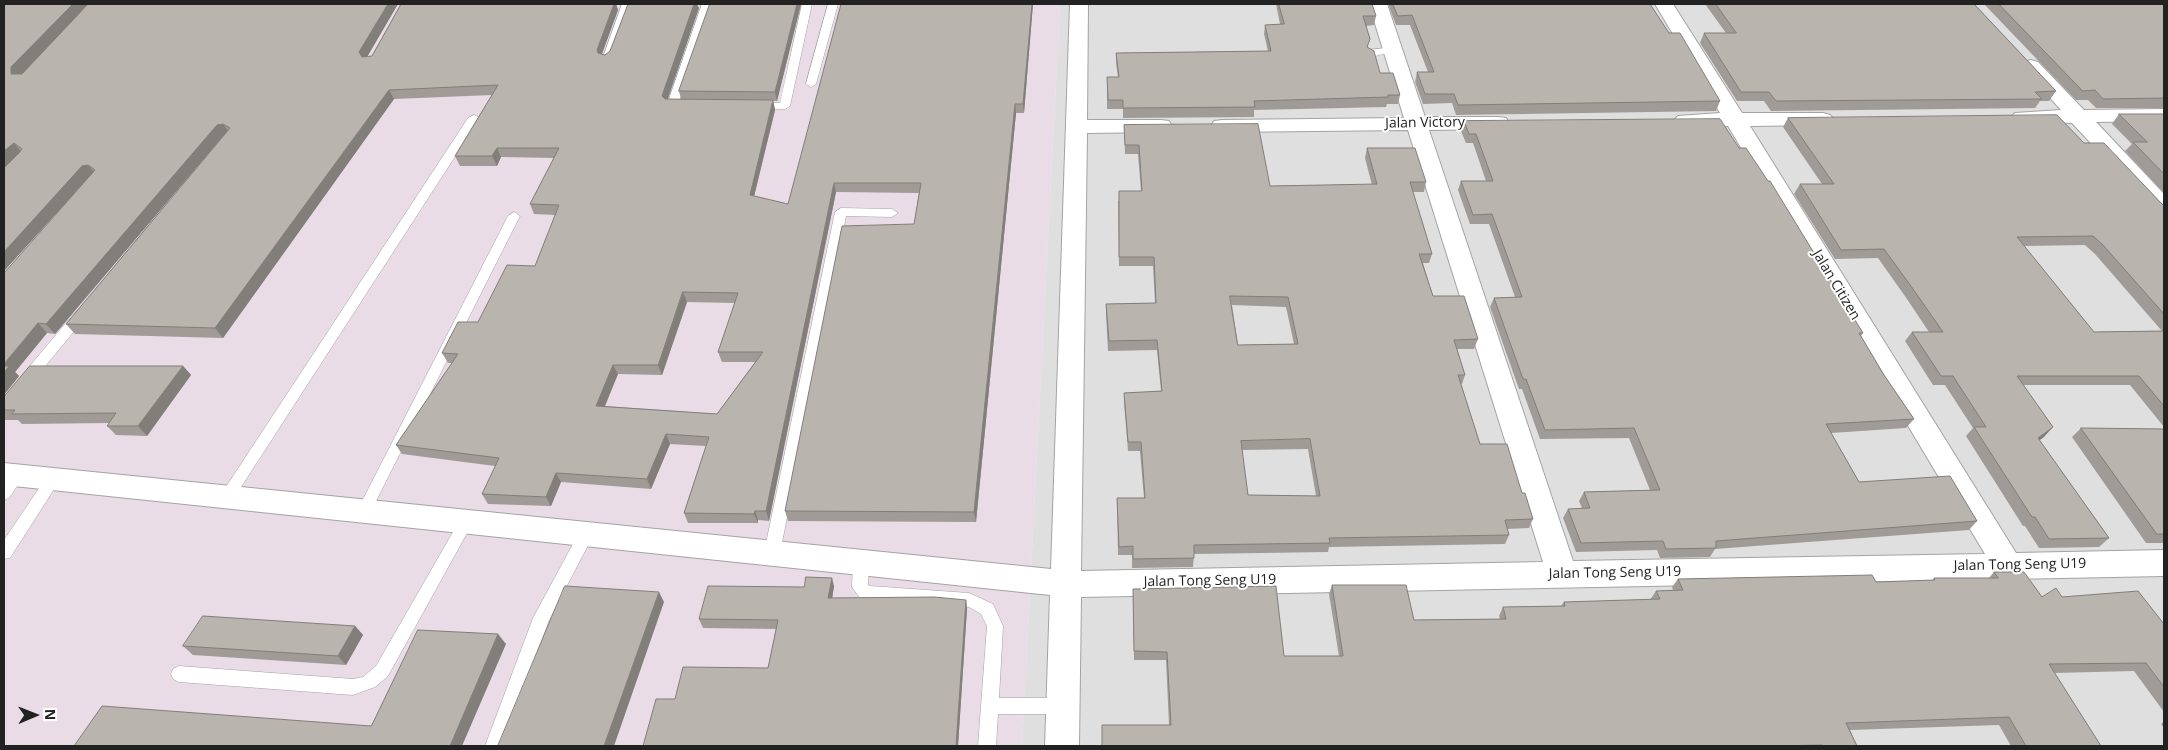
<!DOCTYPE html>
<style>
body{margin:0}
#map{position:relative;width:2168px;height:750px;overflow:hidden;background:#f1efea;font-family:"Open Sans",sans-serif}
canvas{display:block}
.frame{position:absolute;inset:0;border:5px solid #222;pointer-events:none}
.north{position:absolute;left:10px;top:690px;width:50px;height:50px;-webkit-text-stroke:4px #fff;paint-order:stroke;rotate:89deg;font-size:14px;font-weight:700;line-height:20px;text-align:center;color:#222}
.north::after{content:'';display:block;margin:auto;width:18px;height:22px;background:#222;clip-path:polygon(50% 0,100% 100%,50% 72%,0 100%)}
</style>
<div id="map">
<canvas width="2168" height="750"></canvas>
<div class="frame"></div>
<div class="north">N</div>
</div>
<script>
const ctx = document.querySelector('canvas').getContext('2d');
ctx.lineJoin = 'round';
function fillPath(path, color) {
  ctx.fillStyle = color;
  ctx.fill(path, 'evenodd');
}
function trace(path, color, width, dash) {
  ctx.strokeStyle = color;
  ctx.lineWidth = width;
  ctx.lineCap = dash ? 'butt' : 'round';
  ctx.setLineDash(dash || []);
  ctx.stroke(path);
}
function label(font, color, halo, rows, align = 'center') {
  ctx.font = font + ' "Open Sans",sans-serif';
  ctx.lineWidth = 4;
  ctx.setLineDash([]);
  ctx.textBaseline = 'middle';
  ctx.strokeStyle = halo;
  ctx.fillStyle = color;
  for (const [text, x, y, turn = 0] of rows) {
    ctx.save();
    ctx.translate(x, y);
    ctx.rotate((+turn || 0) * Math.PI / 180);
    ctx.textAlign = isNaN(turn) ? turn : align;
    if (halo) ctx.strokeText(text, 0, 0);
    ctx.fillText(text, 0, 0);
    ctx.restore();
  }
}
fillPath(new Path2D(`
 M 1060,4 L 2164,4 L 2164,746 L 1022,746 Z`), '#e0dfdf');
fillPath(new Path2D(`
 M 4,4 L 1060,4 L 1022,746 L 4,746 Z`), '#e9dce7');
const service = new Path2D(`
 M 622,4 L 632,4 L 612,60 L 607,63 L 603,62 L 602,60 Z
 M 702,4 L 712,4 L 679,102 L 688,105 L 683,108 L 668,107 L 667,105 Z
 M 802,4 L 812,4 L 790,106 L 785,109 L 751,108 L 751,104 L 755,103 L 780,103 Z
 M 828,4 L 838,4 L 816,84 L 811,87 L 806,84 Z
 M 1393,47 L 1397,48 L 1397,52 L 1378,55 L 1372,59 L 1367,56 L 1369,50 Z
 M 474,115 L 480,118 L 232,501 L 227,503 L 222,501 L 219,497 L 222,493 L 468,118 Z
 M 841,208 L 892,209 L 898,213 L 892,217 L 846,216 L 780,553 L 778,558 L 772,560 L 766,558 L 764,553 L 835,212 Z
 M 514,212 L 520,216 L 369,515 L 364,517 L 359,515 L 356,511 L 359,507 L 508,216 Z
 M 80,310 L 85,312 L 87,315 L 85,318 L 9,410 L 4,411 L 4,397 L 75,312 Z
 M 18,469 L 23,471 L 25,475 L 9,498 L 4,500 C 4,487 4,474 18,469 Z
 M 53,473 L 58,475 L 60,479 L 58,483 L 10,558 L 4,559 L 4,540 L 48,475 Z
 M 466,516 L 471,518 L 474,522 L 471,526 L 388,676 L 375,687 L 353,695 L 179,682 L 173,679 L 171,674 L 173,669 L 179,666 L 353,679 L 363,677 L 376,666 L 461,518 Z
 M 586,528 L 591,529 L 594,534 L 549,620 L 503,746 L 485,746 L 533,618 L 581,529 Z
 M 861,556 L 867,558 L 869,563 L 868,585 L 870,586 L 969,593 L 993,604 L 1003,626 L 999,698 L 1063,698 L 1069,700 L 1072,706 L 1069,712 L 1063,714 L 998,714 L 996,746 L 978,746 L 987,626 L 981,614 L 969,607 L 860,598 L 852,587 L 853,563 L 855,558 Z`);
const minor = new Path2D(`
 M 1070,4 L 1088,4 L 1087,120 L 1161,120 L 1169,121 L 1172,126 L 1169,131 L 1161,132 L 1087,133 L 1081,571 L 1543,562 L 1408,130 L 1222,132 L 1214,131 L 1211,126 L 1214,121 L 1222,120 L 1404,118 L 1369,4 L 1387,4 L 1425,117 L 1498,117 L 1506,118 L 1509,123 L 1506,128 L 1498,129 L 1429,130 L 1573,561 L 1985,554 L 1728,126 L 1678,124 L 1674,120 L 1678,116 L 1720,113 L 1655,4 L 1673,4 L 1742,113 L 1823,113 L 1830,115 L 1834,119 L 1830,123 L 1823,125 L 1750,126 L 2016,553 L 2164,550 L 2164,576 L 1081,597 L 1079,746 L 1045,746 L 1050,595 L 4,485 L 4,463 L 1051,569 Z
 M 2031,60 L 2038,62 L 2084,110 L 2164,109 L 2164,121 L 2096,122 L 2164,194 L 2164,215 L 2156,213 L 2072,123 L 2015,121 L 2011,117 L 2015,113 L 2061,110 L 2021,66 L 2024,62 Z`);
trace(service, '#a3a3a3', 1);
trace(minor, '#a3a3a3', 2);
fillPath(service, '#fff');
fillPath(minor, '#fff');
fillPath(new Path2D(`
 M 4,4 L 398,4 L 367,57 L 372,56 L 401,4 L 616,4 L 618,10 L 602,54 L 605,55 L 699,8 L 668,99 L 681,99 L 679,91 L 710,4 L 801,4 L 777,101 L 773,101 L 775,110 L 754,196 L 788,204 L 1033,4 L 1024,113 L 1016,113 L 976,522 L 788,521 L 785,511 L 914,224 L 919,193 L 836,192 L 769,521 L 758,520 L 758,523 L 688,523 L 684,513 L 706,446 L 670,444 L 651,489 L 561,482 L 551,506 L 488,504 L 482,494 L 495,466 L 402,454 L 396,445 L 452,363 L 448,363 L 442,353 L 478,322 L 535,266 L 555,215 L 534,214 L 530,204 L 554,158 L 501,157 L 497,166 L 460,166 L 455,156 L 492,95 L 394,99 L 223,338 L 75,334 L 66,324 L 225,134 L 224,135 L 55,334 L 47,333 L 15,372 L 19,376 L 4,395 L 90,176 L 4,271 ZM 687,302 L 735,303 L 718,352 L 722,362 L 755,362 L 717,414 L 604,406 L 618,374 L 662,375 Z
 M 1276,4 L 1372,4 L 1376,16 L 1374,25 L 1366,26 L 1368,48 L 1380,73 L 1400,95 L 1398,104 L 1387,104 L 1386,107 L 1254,110 L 1254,117 L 1123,118 L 1123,109 L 1107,109 L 1107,87 L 1118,77 L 1116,63 L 1116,53 L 1268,51 L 1264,34 L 1265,25 L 1280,24 Z
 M 1388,4 L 1650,4 L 1669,33 L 1720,101 L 1716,111 L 1456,115 L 1452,103 L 1423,104 L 1415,82 L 1417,72 L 1428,72 L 1410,25 L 1396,25 Z
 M 1705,4 L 1974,4 L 2056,91 L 2049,101 L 2040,101 L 2035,108 L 1771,111 L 1764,101 L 1737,101 L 1700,43 L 1704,33 L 1726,33 Z
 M 1984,4 L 2164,4 L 2164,108 L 2096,108 L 2088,100 L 2076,100 Z
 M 2119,114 L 2164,114 L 2164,193 L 2125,151 L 2132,144 L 2112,124 Z
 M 1788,118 L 2084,143 L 2164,205 L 2164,427 L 2130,385 L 2023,385 L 2044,437 L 2039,440 L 2109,538 L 2099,547 L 2039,548 L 2025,526 L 2023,526 L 1966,436 L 1973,428 L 1945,385 L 1933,385 L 1905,341 L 1912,332 L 1929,332 L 1907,299 L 1878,258 L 1835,259 L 1794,194 L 1800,184 L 1822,184 L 1783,127 ZM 2085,245 L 2095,254 L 2162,331 L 2094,332 L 2024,246 Z
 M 1464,121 L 1739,148 L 1863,333 L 1861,336 L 1884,375 L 1914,419 L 1906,428 L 1831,433 L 1859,482 L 1977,521 L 1969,530 L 1715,549 L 1710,557 L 1660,558 L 1657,550 L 1576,552 L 1563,518 L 1568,509 L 1582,508 L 1579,501 L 1584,492 L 1650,490 L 1629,438 L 1540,439 L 1522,389 L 1519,389 L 1490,307 L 1494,298 L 1515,297 L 1489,224 L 1470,224 L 1458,190 L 1461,181 L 1486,181 L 1473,143 L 1466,143 L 1461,131 Z
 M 1124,125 L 1270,186 L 1372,185 L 1365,158 L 1367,148 L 1426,182 L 1424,192 L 1413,192 L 1432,254 L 1429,263 L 1423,263 L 1433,296 L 1478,339 L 1474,349 L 1457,349 L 1465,375 L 1462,384 L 1461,384 L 1480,444 L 1522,493 L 1533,519 L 1529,528 L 1507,529 L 1509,535 L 1505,544 L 1329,547 L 1328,552 L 1194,554 L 1193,567 L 1132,568 L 1132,555 L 1118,555 L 1117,498 L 1144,498 L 1140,451 L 1128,451 L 1124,402 L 1124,393 L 1161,391 L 1157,350 L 1108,351 L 1106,313 L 1106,304 L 1155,303 L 1153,266 L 1119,266 L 1118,201 L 1141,191 L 1138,154 L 1125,154 ZM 1232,305 L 1286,307 L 1294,344 L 1238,345 ZM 1308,449 L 1316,496 L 1248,495 L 1242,450 Z
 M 183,366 L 191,375 L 147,436 L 116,435 L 107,426 L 109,423 L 22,424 L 18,420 L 4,420 L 4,397 Z
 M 2081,428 L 2164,429 L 2164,543 L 2146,543 L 2072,437 Z
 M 1994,572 L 2042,597 L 2062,597 L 2164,624 L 2164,712 L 2134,671 L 2054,673 L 2101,746 L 2011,746 L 1999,725 L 1850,730 L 1857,746 L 1102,746 L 1169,725 L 1166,660 L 1134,660 L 1133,589 L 1284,656 L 1339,656 L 1329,594 L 1332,585 L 1414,620 L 1500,619 L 1499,616 L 1503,607 L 1561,606 L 1564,602 L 1650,600 L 1656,591 L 1673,590 L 1672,587 L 1678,579 L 1876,582 L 1932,581 L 1934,578 L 1989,578 Z
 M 834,586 L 832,598 L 966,600 L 967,609 L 958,746 L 643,746 L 675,699 L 768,668 L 776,629 L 703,628 L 699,619 L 804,587 Z
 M 355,626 L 363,635 L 346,665 L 193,655 L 183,646 Z
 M 2164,721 L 2164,728 L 2161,724 Z`), '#a09b96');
fillPath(new Path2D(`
 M 73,4 L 89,4 L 19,77 L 11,74 L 11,67 Z
 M 388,4 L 398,4 L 364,62 L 359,52 Z
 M 614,4 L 616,4 L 618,10 L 600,59 L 597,50 Z
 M 694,4 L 697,4 L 699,8 L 665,106 L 662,96 Z
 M 797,4 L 801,4 L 777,101 L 775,92 Z
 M 1032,4 L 1033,4 L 1024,113 L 1023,104 Z
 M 389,90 L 394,99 L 223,338 L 215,328 Z
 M 773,100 L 775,110 L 752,205 L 750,195 Z
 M 1015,104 L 1016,113 L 976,522 L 974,512 Z
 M 223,124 L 230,133 L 224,135 L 55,334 L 46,324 L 217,125 Z
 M 14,143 L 22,153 L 4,168 L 4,151 Z
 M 497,148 L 501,157 L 497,166 L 492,156 Z
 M 88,165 L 96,174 L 90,176 L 4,271 L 4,252 L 82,166 Z
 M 834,183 L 836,192 L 769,521 L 766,511 Z
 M 683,292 L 687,302 L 662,375 L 658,365 Z
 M 38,323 L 47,333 L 15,372 L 19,376 L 4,395 L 4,364 Z
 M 613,365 L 618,374 L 601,416 L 596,406 Z
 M 183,366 L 191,375 L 147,436 L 138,426 Z
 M 2053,427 L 2044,437 L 2029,448 L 2038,438 Z
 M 666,434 L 670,444 L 651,489 L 647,479 Z
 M 556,473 L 561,482 L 551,506 L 546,497 Z
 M 755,511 L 758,520 L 758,523 L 754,514 Z
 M 832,578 L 834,586 L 831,606 L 828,598 Z
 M 659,592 L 664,602 L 614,746 L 604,746 Z
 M 966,600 L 967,609 L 958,746 L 956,746 Z
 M 355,626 L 363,635 L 346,665 L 338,656 Z
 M 498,634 L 506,644 L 462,746 L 450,746 Z`), '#827e7a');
const building = new Path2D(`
 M 4,4 L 73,4 L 11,67 L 11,74 L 22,74 L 88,4 L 388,4 L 359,52 L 362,57 L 372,56 L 401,4 L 614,4 L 597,50 L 598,53 L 605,55 L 610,51 L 628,4 L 694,4 L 662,96 L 665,99 L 773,100 L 750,195 L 788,204 L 841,4 L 1032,4 L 1023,104 L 1015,104 L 974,512 L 785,511 L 842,226 L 914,224 L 921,183 L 834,183 L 766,511 L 755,511 L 754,514 L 684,513 L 709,437 L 666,434 L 647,479 L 556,473 L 546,497 L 482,494 L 499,458 L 396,445 L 458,354 L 442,353 L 458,322 L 478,322 L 507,265 L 535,266 L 559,205 L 530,204 L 559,148 L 497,148 L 492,156 L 455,156 L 498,85 L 389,90 L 215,328 L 66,324 L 230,128 L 223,124 L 217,125 L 46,324 L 38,323 L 4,364 L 4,273 L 95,170 L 88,165 L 82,166 L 4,252 L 4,168 L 19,153 L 22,149 L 14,143 L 4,151 ZM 683,292 L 738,293 L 718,352 L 763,352 L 717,414 L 596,406 L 613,365 L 658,365 Z
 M 710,4 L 797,4 L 775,92 L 679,91 Z
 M 1279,4 L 1372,4 L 1376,16 L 1363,16 L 1370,39 L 1367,47 L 1374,51 L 1380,73 L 1393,73 L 1400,95 L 1388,95 L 1388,97 L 1254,101 L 1255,107 L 1123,108 L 1123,100 L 1108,100 L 1107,77 L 1119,77 L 1116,53 L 1271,51 L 1265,25 L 1284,24 Z
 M 1393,4 L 1650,4 L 1669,33 L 1680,33 L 1720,101 L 1458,105 L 1454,94 L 1425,94 L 1417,72 L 1434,72 L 1412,15 L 1398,16 Z
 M 1716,4 L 1974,4 L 2056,91 L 2035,92 L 2042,99 L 1776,101 L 1769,92 L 1741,92 L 1704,33 L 1736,33 Z
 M 1999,4 L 2164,4 L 2164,98 L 2103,99 L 2095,90 L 2083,91 Z
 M 2119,114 L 2164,114 L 2164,174 L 2133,142 L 2147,142 Z
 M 2057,115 L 2084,143 L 2104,143 L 2163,205 L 2164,205 L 2164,314 L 2103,245 L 2093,236 L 2017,237 L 2094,332 L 2164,331 L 2164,406 L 2139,376 L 2017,376 L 2053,427 L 2038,438 L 2109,538 L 2049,539 L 2035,517 L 2032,517 L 1974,427 L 1986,427 L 1953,376 L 1941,376 L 1912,332 L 1943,332 L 1913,289 L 1884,249 L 1841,250 L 1800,184 L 1834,184 L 1788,118 Z
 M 1720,119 L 1739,148 L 1746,148 L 1768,181 L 1770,181 L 1863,333 L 1859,333 L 1884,375 L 1914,419 L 1826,424 L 1859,482 L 1950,476 L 1977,521 L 1716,541 L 1716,548 L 1666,549 L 1663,541 L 1581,543 L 1568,509 L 1590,508 L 1584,492 L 1660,490 L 1634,428 L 1545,430 L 1526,379 L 1523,379 L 1494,298 L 1522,297 L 1492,214 L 1473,215 L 1461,181 L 1493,181 L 1476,134 L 1469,134 L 1464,121 Z
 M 1258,124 L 1270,186 L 1377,184 L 1367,148 L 1415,148 L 1426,182 L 1410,182 L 1432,254 L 1419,254 L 1433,296 L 1464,296 L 1478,339 L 1454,340 L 1465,375 L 1458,375 L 1480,444 L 1507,444 L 1522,493 L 1525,493 L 1533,519 L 1505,520 L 1509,535 L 1329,538 L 1330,543 L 1194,545 L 1194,558 L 1133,559 L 1133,546 L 1119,547 L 1117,498 L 1145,498 L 1141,442 L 1128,442 L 1124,393 L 1162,391 L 1157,340 L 1109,341 L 1106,304 L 1156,303 L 1154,257 L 1119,257 L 1119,191 L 1142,191 L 1139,145 L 1125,145 L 1124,125 ZM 1230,296 L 1288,297 L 1298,344 L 1238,345 ZM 1310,439 L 1320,496 L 1248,495 L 1241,441 Z
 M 4,366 L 9,366 L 4,373 Z
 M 30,366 L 183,366 L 138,426 L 107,426 L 116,413 L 12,414 L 15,410 L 4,410 L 4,397 Z
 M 2081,428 L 2164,429 L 2164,534 L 2157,534 Z
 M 1994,572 L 2024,572 L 2042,597 L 2056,588 L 2062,597 L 2138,591 L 2164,624 L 2164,687 L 2146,663 L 2049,664 L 2101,746 L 2026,746 L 2009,717 L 1846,723 L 1857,746 L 1824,746 L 1823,745 L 1769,746 L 1102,746 L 1102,725 L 1171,725 L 1167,652 L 1134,651 L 1133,589 L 1276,586 L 1284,656 L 1343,656 L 1332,585 L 1406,585 L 1414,620 L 1506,619 L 1503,607 L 1565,606 L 1564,602 L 1660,599 L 1656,591 L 1683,590 L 1678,579 L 1872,575 L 1876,582 L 1935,580 L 1934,578 L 1998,578 Z
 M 806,577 L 832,578 L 828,598 L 934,597 L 966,600 L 956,746 L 643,746 L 656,699 L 675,699 L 683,667 L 768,668 L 778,620 L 699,619 L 708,586 L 804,587 Z
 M 565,586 L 659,592 L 604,746 L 498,746 Z
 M 203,616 L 355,626 L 338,656 L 183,646 Z
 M 418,630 L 498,634 L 450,746 L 74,746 L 102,706 L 371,726 Z`);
fillPath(building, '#bab4af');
trace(building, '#827e7a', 1);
label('14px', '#222', '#fff', [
 ["Jalan Victory",1425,123,-1],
 ["Jalan Citizen",1836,285,59],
 ["Jalan Tong Seng U19",2020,565,-1],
 ["Jalan Tong Seng U19",1615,573,-1],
 ["Jalan Tong Seng U19",1210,581,-1]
]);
</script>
